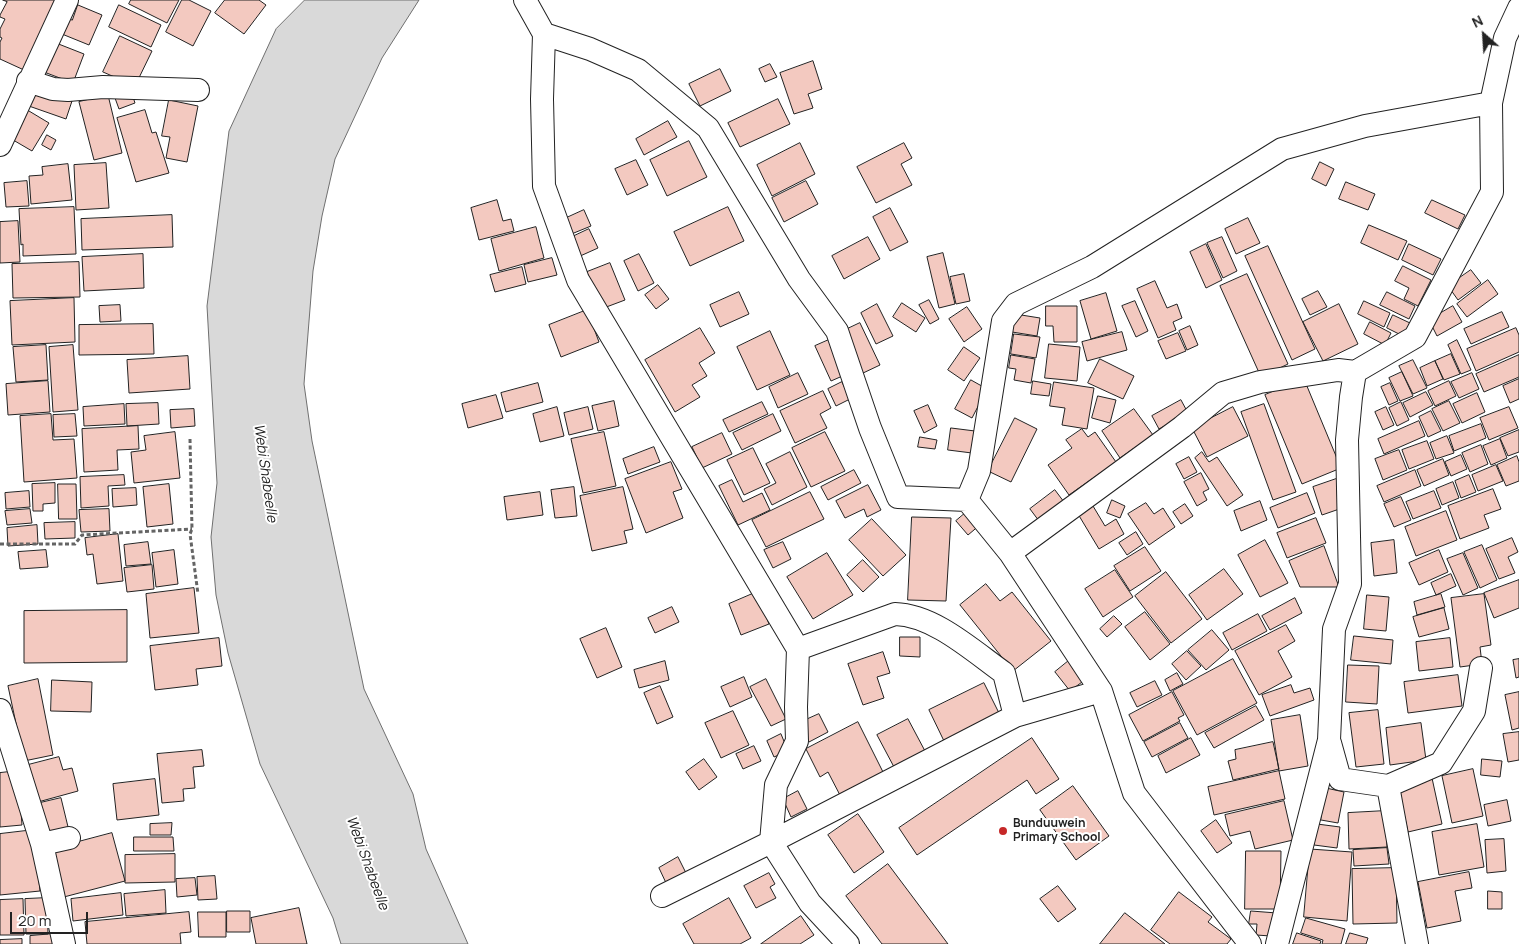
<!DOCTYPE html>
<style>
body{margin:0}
#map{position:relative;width:1519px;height:944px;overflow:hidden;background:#fff;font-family:Manrope,sans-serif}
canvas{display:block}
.north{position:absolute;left:1459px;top:10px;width:50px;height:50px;-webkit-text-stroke:4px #fff;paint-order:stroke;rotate:334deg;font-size:14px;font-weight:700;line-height:20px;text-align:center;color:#222}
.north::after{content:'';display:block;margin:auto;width:18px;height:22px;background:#222;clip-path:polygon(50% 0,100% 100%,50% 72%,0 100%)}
.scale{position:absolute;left:10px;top:912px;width:78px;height:22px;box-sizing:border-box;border:2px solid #222;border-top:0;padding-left:6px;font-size:15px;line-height:18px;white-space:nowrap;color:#222;-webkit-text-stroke:4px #fff;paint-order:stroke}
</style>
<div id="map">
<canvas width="1519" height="944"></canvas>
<div class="north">N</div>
<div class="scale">20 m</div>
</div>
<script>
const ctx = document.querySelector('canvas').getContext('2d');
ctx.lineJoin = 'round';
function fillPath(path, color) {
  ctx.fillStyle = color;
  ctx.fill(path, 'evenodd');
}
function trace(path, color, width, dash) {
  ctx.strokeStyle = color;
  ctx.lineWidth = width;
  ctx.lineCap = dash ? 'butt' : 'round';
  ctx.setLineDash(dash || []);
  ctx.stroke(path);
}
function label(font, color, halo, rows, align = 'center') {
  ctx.font = font + ' Manrope,sans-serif';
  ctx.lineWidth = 4;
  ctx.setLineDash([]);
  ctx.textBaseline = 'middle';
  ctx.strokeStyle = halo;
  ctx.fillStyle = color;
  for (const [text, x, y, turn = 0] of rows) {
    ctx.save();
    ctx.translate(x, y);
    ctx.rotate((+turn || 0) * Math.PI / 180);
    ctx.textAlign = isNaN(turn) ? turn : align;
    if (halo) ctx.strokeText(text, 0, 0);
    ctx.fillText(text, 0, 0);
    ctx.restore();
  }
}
const water = new Path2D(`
 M 305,0 L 419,0 L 382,58 L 335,159 L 322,216 L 313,271 L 304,384 L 312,441 L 364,689 L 413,794 L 426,849 L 468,944 L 341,944 L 333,918 L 260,764 L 228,653 L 216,595 L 211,537 L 217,483 L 207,306 L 229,131 L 276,29 Z`);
fillPath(water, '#d9d9d9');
trace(water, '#6f6f6f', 1);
const building = new Path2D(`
 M 3,0 L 59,0 L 24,70 L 0,59 L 0,42 L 2,38 L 0,37 L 0,29 L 5,19 L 0,17 L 0,15 L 7,2 Z
 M 131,0 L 179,0 L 167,23 L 129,4 Z
 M 182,0 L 189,0 L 211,11 L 193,46 L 166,32 Z
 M 225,0 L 259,0 L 266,5 L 244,34 L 215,13 Z
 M 78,5 L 102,15 L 89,45 L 57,32 L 63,17 L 72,20 Z
 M 119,5 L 161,25 L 151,47 L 109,27 Z
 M 120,36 L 152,51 L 135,86 L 103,72 Z
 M 56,43 L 84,54 L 73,83 L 44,72 Z
 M 813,61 L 822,89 L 808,94 L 813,108 L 794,114 L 780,73 Z
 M 770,64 L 777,77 L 765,82 L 759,69 Z
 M 720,69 L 731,91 L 700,106 L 689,84 Z
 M 32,88 L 72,101 L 66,119 L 26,105 Z
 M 131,91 L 135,103 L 119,109 L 115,98 Z
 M 108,95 L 122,153 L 94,160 L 79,102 Z
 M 778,99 L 790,124 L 740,147 L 728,123 Z
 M 169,100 L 198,106 L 187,162 L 166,158 L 170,137 L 162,136 Z
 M 24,108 L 49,123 L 32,151 L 8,137 Z
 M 145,110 L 152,133 L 156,132 L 169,173 L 136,182 L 117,118 Z
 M 668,121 L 677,137 L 644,155 L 636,139 Z
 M 47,135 L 56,140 L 51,150 L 42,145 Z
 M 689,141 L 707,177 L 667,196 L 650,160 Z
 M 800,143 L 815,174 L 772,196 L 757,165 Z
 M 904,143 L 912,158 L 901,164 L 912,185 L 876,203 L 857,167 Z
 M 636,160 L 648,185 L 627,195 L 615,169 Z
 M 1320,162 L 1334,169 L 1326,186 L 1312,179 Z
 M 106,163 L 109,208 L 76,210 L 74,165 Z
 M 68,164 L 72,200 L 31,204 L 29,176 L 43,175 L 42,167 Z
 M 27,181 L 29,206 L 6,207 L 4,183 Z
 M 806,181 L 818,204 L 784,222 L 772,198 Z
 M 1346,182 L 1375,194 L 1368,210 L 1339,199 Z
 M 497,200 L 503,221 L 511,219 L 514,231 L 479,240 L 471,208 Z
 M 1432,200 L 1465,215 L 1458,229 L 1425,213 Z
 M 74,207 L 76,254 L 23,256 L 23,244 L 21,245 L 19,209 Z
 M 728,207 L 744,241 L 690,266 L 674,232 Z
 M 890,208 L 908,242 L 890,251 L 873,217 Z
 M 584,210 L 591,226 L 569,235 L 562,220 Z
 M 172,215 L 173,247 L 82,250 L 81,219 Z
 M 1248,218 L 1260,243 L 1236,254 L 1225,229 Z
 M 18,221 L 20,262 L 0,263 L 0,222 Z
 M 1369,225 L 1407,241 L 1398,260 L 1361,243 Z
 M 536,227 L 544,258 L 499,271 L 491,239 Z
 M 589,229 L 598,248 L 578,257 L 570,238 Z
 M 868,237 L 880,259 L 844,279 L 832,256 Z
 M 1222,237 L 1237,271 L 1223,278 L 1207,243 Z
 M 1206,244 L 1222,280 L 1206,288 L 1190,252 Z
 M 1409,244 L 1441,259 L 1433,275 L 1402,260 Z
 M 1268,246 L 1315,349 L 1292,360 L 1245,256 Z
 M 943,253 L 955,304 L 939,308 L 927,257 Z
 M 143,254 L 144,288 L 84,291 L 82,257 Z
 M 639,254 L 654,283 L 638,291 L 624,261 Z
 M 552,258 L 557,275 L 528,282 L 524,265 Z
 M 79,262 L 80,297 L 13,298 L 12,264 Z
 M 610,263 L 625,300 L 601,309 L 587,272 Z
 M 1403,266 L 1431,280 L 1418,306 L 1404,299 L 1409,288 L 1395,281 Z
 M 522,267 L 526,284 L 495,292 L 490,275 Z
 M 1471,270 L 1481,283 L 1458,300 L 1448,286 Z
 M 964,274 L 970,301 L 956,304 L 950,277 Z
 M 1247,274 L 1288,364 L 1261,377 L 1220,286 Z
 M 1488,280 L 1498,294 L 1467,317 L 1457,304 Z
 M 1155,281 L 1167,308 L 1177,304 L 1182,318 L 1173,322 L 1176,330 L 1158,338 L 1137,289 Z
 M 658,285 L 669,299 L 656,309 L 645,295 Z
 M 1318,291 L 1327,307 L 1310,315 L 1302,299 Z
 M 739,292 L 749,314 L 720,327 L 710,305 Z
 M 1387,292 L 1415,306 L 1409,319 L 1380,305 Z
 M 1106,293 L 1117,331 L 1091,339 L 1080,301 Z
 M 74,298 L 75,342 L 12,345 L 10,301 Z
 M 929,300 L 939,319 L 930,324 L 919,305 Z
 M 1135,301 L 1148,331 L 1136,337 L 1122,306 Z
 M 1364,301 L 1390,313 L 1384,327 L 1358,314 Z
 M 902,303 L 925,318 L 916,332 L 893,317 Z
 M 877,304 L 893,336 L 876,344 L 861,313 Z
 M 1339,304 L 1358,344 L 1323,361 L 1303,322 Z
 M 120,305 L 121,321 L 100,322 L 99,306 Z
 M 1046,306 L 1077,306 L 1077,342 L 1054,342 L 1053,326 L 1046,326 Z
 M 1453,306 L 1462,322 L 1437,336 L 1429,320 Z
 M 967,307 L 982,329 L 964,342 L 949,319 Z
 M 587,310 L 599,342 L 561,357 L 549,325 Z
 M 1502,312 L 1509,327 L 1471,344 L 1464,329 Z
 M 1015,314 L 1040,318 L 1037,336 L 1012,332 Z
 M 1393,315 L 1410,323 L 1403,336 L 1387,328 Z
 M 1370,322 L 1391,333 L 1385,345 L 1364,334 Z
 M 860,323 L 880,365 L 861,374 L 841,332 Z
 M 153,324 L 154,354 L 79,355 L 79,325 Z
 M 1190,326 L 1198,345 L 1187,350 L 1179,331 Z
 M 700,328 L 715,353 L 699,363 L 707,376 L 692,385 L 700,397 L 675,412 L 645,360 Z
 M 1516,328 L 1519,335 L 1519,352 L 1476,371 L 1467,349 Z
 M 770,331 L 790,375 L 757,390 L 737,347 Z
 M 1122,332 L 1127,350 L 1087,361 L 1082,342 Z
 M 1178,333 L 1186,351 L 1166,359 L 1158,341 Z
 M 1014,334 L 1040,337 L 1036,358 L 1011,354 Z
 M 831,339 L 847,374 L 831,381 L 815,346 Z
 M 1457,340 L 1471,370 L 1461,374 L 1448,345 Z
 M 1049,344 L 1080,347 L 1077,381 L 1045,378 Z
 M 46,345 L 48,380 L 16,382 L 13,347 Z
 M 73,345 L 78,410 L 53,412 L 49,347 Z
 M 964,347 L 980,358 L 964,381 L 948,370 Z
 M 1451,354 L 1460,374 L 1444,380 L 1435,361 Z
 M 1011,355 L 1035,359 L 1031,383 L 1014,380 L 1016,369 L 1009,368 Z
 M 1519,355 L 1519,377 L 1484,392 L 1476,374 Z
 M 188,356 L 190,389 L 129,393 L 127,360 Z
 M 1100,359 L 1134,376 L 1123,399 L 1088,383 Z
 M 1413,360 L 1427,388 L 1413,394 L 1399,366 Z
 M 1435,361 L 1443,379 L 1427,386 L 1420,368 Z
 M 1402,372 L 1413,396 L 1400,401 L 1389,378 Z
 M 798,373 L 808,394 L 778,408 L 769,387 Z
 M 1472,373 L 1479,389 L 1459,398 L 1451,382 Z
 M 1304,379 L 1341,468 L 1302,484 L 1265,395 Z
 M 1519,379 L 1519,399 L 1510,403 L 1503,386 Z
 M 971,380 L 987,389 L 972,418 L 955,409 Z
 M 48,381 L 50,412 L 8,415 L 6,384 Z
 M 1033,381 L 1051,384 L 1049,396 L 1031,394 Z
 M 1449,381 L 1456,396 L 1435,406 L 1428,391 Z
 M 842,382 L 850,399 L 836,406 L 828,389 Z
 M 1054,382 L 1094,388 L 1087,429 L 1062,425 L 1065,408 L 1050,406 Z
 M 538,383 L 543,402 L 506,412 L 501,393 Z
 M 1390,383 L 1398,401 L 1389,405 L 1381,387 Z
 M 823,391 L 831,408 L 820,414 L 827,428 L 795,443 L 780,411 Z
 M 1426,392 L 1433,405 L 1410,417 L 1403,403 Z
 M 1477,393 L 1485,412 L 1462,423 L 1453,404 Z
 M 496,395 L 503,418 L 468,428 L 462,404 Z
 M 1098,396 L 1116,400 L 1110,423 L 1092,418 Z
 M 1181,400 L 1188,413 L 1159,429 L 1152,416 Z
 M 614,401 L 619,426 L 598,431 L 592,406 Z
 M 1449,401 L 1460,423 L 1443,431 L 1432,409 Z
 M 762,402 L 768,414 L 729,432 L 723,420 Z
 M 1401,402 L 1409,420 L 1397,426 L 1389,408 Z
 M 158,403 L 159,424 L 127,426 L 126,404 Z
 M 124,404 L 125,424 L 84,426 L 83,407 Z
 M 1264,404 L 1296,492 L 1273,500 L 1241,412 Z
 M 928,405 L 937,426 L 924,433 L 914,411 Z
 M 557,407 L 564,436 L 540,442 L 533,414 Z
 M 588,407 L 593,429 L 569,435 L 564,413 Z
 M 1233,407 L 1248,436 L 1207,457 L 1192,428 Z
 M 1386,407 L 1394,425 L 1383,430 L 1375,412 Z
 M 1509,407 L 1518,428 L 1489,440 L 1480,418 Z
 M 194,409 L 195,426 L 171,428 L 170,410 Z
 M 1134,409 L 1153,435 L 1120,458 L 1102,431 Z
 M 1431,411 L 1441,431 L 1428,437 L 1419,417 Z
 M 51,414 L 53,440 L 74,439 L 77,478 L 24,482 L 20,416 Z
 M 75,414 L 77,436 L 54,437 L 53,415 Z
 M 773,414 L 781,431 L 742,450 L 733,433 Z
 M 1015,418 L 1037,429 L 1011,482 L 988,471 Z
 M 1419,421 L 1425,436 L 1384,454 L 1378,439 Z
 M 1481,424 L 1486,438 L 1454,451 L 1449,436 Z
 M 138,426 L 139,449 L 117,450 L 118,470 L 84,472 L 82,429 Z
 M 951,428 L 975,431 L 972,453 L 948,450 Z
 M 1082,429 L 1088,437 L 1095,432 L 1116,462 L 1069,495 L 1048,465 L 1072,448 L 1066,440 Z
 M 1519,430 L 1519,452 L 1508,456 L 1500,438 Z
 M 175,432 L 180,478 L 134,483 L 131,452 L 146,450 L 144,436 Z
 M 604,432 L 616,486 L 583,493 L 571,439 Z
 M 825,432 L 845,471 L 811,487 L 792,448 Z
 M 722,433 L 732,454 L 702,468 L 692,447 Z
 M 1447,436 L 1454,453 L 1436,459 L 1430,443 Z
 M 920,437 L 937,440 L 935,449 L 918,447 Z
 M 1500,439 L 1507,458 L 1491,465 L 1483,446 Z
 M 1427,441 L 1434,459 L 1409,469 L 1402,450 Z
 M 1481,445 L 1488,464 L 1470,472 L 1462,453 Z
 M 654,447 L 660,462 L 628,474 L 623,459 Z
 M 753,448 L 770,483 L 744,495 L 727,460 Z
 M 1399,450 L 1407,470 L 1383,480 L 1375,459 Z
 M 790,452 L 807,487 L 772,505 L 764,489 L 776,483 L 766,464 Z
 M 1202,452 L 1209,462 L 1217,457 L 1243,495 L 1227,506 L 1195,458 Z
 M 1461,455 L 1467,469 L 1451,476 L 1445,462 Z
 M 1517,456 L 1519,462 L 1519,481 L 1506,486 L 1497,465 Z
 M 1189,457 L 1197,472 L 1184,479 L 1176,464 Z
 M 1443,459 L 1449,475 L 1424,486 L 1417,470 Z
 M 671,462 L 682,489 L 673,492 L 683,518 L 646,533 L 625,479 Z
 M 1496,465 L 1503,481 L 1478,491 L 1472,475 Z
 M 854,470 L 861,483 L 828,500 L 821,487 Z
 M 1415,470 L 1421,486 L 1384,502 L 1377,486 Z
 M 1201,473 L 1209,489 L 1203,492 L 1207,500 L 1197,506 L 1184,482 Z
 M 124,475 L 125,485 L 108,486 L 109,506 L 81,508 L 80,477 Z
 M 1469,475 L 1476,492 L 1461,498 L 1455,481 Z
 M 1339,478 L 1348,506 L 1322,515 L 1313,487 Z
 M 732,480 L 743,502 L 762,493 L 770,510 L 738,525 L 719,486 Z
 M 1453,482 L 1459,498 L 1442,505 L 1436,489 Z
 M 55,483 L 55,503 L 43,504 L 43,511 L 33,511 L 32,484 Z
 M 58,484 L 76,484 L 77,519 L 59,519 Z
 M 169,484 L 173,524 L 147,527 L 143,487 Z
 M 868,485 L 881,510 L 867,517 L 864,509 L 845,518 L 836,501 Z
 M 574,487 L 577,516 L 555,518 L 551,490 Z
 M 623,487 L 633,529 L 624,531 L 627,543 L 592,551 L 580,496 Z
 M 136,488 L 137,505 L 113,507 L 112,489 Z
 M 1493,489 L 1501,509 L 1484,515 L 1489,528 L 1460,539 L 1448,506 Z
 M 1055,490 L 1064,502 L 1039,521 L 1030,509 Z
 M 29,491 L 30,507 L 6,509 L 5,493 Z
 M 1434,491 L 1441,508 L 1413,519 L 1406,502 Z
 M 540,492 L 543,515 L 507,520 L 504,497 Z
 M 810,492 L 824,519 L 766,547 L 752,520 Z
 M 1307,493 L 1315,513 L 1278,528 L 1270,508 Z
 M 1401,497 L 1411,520 L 1394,527 L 1384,504 Z
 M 1112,500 L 1125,506 L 1120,518 L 1107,513 Z
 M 1260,501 L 1267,520 L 1241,531 L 1234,511 Z
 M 1146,503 L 1154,514 L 1163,508 L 1175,527 L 1149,545 L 1128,514 Z
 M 1185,504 L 1193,516 L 1181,524 L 1173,512 Z
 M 1093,506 L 1105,526 L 1116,519 L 1124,534 L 1099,549 L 1078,514 Z
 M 30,509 L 32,523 L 7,525 L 5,511 Z
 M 109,509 L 110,531 L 81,532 L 79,510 Z
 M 969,510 L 981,524 L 968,535 L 956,521 Z
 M 1446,511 L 1457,540 L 1416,556 L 1405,527 Z
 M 912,517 L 951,518 L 946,601 L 908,600 Z
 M 1316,518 L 1326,543 L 1287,558 L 1277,533 Z
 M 872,519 L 906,555 L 883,576 L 849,540 Z
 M 75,522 L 75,538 L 45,539 L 44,523 Z
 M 37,525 L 38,544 L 8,546 L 7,528 Z
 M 1136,532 L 1143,544 L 1127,555 L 1119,543 Z
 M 118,534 L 123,581 L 97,584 L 93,554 L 87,555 L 85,538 Z
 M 1512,538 L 1518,552 L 1508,557 L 1515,573 L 1499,579 L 1486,549 Z
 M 1265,540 L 1288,583 L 1260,597 L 1238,555 Z
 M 1394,540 L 1397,573 L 1374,576 L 1371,543 Z
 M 148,542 L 151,564 L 126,566 L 124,545 Z
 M 783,542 L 791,559 L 773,568 L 764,550 Z
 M 1482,545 L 1497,580 L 1480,588 L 1464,552 Z
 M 1324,546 L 1339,587 L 1300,587 L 1289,561 Z
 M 1145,547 L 1161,571 L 1130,591 L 1114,566 Z
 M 46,550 L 48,567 L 20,569 L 18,552 Z
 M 174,550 L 178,584 L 156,587 L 152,553 Z
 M 1439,550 L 1448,572 L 1419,585 L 1409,563 Z
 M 827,553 L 853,595 L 813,619 L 787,577 Z
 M 1463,553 L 1478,588 L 1463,595 L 1447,559 Z
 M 863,560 L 879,577 L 863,592 L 847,575 Z
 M 152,565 L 154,589 L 127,592 L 124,568 Z
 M 1224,569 L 1243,594 L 1207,620 L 1189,595 Z
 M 1115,570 L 1133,597 L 1103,617 L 1085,589 Z
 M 1166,572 L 1202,619 L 1171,643 L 1135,596 Z
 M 1451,574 L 1456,586 L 1436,595 L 1431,583 Z
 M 1519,580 L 1519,608 L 1494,618 L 1484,593 Z
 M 986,584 L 1000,601 L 1012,592 L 1051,641 L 1013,671 L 960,605 Z
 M 194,588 L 199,633 L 150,638 L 146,594 Z
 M 757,592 L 769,624 L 741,635 L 729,604 Z
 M 1441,594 L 1445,607 L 1417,615 L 1414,602 Z
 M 1484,594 L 1491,645 L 1480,647 L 1482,664 L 1460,667 L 1451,598 Z
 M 1367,595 L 1389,597 L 1386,631 L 1364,629 Z
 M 1295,598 L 1302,613 L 1270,630 L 1262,616 Z
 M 672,607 L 679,622 L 655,633 L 648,618 Z
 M 1444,608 L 1449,629 L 1419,637 L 1413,617 Z
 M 127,610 L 127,662 L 24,663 L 24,611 Z
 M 1145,612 L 1170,644 L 1150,660 L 1125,627 Z
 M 1258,614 L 1267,631 L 1232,650 L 1223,633 Z
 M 1114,616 L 1122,624 L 1107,637 L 1100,629 Z
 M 1286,625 L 1295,641 L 1278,651 L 1292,677 L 1259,695 L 1235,651 Z
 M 606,628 L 622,667 L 597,678 L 580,639 Z
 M 1212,630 L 1229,650 L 1206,670 L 1188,650 Z
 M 1354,636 L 1393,640 L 1391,664 L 1351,660 Z
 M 900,637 L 920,637 L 920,657 L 900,656 Z
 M 219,638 L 222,666 L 196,669 L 198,685 L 155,690 L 150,646 Z
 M 1450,638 L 1453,667 L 1419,671 L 1416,642 Z
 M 1187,651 L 1201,666 L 1186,680 L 1172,664 Z
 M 883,652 L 890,673 L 877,677 L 884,698 L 863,705 L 848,664 Z
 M 1071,659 L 1086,679 L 1070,691 L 1055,672 Z
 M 1233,659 L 1257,703 L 1197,735 L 1173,691 Z
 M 1519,659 L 1519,677 L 1516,678 L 1513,660 Z
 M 665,661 L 669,680 L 639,688 L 634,670 Z
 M 1348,665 L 1379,666 L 1377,704 L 1346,702 Z
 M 1177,673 L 1183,684 L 1170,691 L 1165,680 Z
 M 1458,675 L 1462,706 L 1408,713 L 1404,682 Z
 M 744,677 L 752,697 L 730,707 L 721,687 Z
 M 38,679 L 53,755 L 24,761 L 8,686 Z
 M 766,679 L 786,719 L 771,726 L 750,687 Z
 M 52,680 L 92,682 L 91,712 L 51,711 Z
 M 1155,681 L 1162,695 L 1137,707 L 1130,693 Z
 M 984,683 L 999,713 L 944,741 L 929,710 Z
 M 1291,685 L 1294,693 L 1310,688 L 1314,700 L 1270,716 L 1262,695 Z
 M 660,686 L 673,717 L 657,724 L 644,693 Z
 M 1172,692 L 1184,715 L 1178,718 L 1180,721 L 1143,741 L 1129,715 Z
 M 1519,692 L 1519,728 L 1512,730 L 1505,695 Z
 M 1256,706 L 1264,720 L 1214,748 L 1205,733 Z
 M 1378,710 L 1384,764 L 1356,767 L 1349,713 Z
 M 733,711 L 749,745 L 721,758 L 705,723 Z
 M 819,714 L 828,732 L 809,742 L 799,723 Z
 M 1300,715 L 1308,766 L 1279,771 L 1271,720 Z
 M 908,719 L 925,751 L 894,767 L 877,735 Z
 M 858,722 L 886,778 L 842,799 L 828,772 L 820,777 L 806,749 Z
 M 1180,723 L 1188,738 L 1152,757 L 1144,742 Z
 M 1421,723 L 1426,760 L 1390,765 L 1386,728 Z
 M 1519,732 L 1519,760 L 1508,762 L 1503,734 Z
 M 781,734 L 788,751 L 774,757 L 767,741 Z
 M 1032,738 L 1059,779 L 1036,794 L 1027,780 L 917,855 L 899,828 Z
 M 1191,738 L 1200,755 L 1166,773 L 1158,756 Z
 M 1273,742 L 1279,769 L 1233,780 L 1228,761 L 1236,759 L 1235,750 Z
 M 754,746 L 761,761 L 743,769 L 736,754 Z
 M 202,750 L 204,766 L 193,767 L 195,788 L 183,789 L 184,801 L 162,803 L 157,754 Z
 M 59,757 L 63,770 L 72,768 L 78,791 L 38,802 L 28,765 Z
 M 704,759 L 717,777 L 699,790 L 686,772 Z
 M 1482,759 L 1502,761 L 1500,777 L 1481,775 Z
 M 1473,769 L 1483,816 L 1452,823 L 1442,776 Z
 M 18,771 L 22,825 L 0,827 L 0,773 Z
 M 1279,771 L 1285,799 L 1214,815 L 1208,787 Z
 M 1432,778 L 1442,824 L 1408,832 L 1398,786 Z
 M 155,779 L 159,815 L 117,820 L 113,784 Z
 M 1073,786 L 1109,836 L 1076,860 L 1040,810 Z
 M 1326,788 L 1344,792 L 1338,823 L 1321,820 Z
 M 798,791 L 807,809 L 791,817 L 783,799 Z
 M 61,798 L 69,831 L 47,837 L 40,803 Z
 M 1507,800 L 1511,821 L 1488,826 L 1484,805 Z
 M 1284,801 L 1293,840 L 1255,849 L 1250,831 L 1230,836 L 1225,815 Z
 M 1385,811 L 1387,847 L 1349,849 L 1348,813 Z
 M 858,814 L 884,852 L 854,873 L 828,835 Z
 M 1216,820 L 1232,843 L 1217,853 L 1201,831 Z
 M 172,823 L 171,835 L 150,835 L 150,824 Z
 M 1317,824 L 1340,827 L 1337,848 L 1314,845 Z
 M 1477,824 L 1484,867 L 1439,875 L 1432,832 Z
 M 34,830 L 40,891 L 0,895 L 0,834 Z
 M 112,833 L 125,881 L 60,898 L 48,850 Z
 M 134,837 L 173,837 L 174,851 L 134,851 Z
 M 1504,839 L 1506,871 L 1487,873 L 1485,840 Z
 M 1387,848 L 1389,864 L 1354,866 L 1353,850 Z
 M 1310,849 L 1352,852 L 1347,921 L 1304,917 Z
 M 1246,851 L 1281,851 L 1280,909 L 1245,909 Z
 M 175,854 L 175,882 L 125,883 L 125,855 Z
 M 678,857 L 687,875 L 667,885 L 659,868 Z
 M 888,864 L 948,944 L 882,944 L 846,896 Z
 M 1396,868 L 1397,923 L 1353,924 L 1352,869 Z
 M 1469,872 L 1472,888 L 1455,891 L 1461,921 L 1427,928 L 1418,882 Z
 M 769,873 L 775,884 L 770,887 L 776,898 L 756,908 L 744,886 Z
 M 215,876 L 217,899 L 198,900 L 197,877 Z
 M 195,878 L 197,895 L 177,897 L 176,879 Z
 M 1058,886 L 1076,909 L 1058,922 L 1040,899 Z
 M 165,890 L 166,913 L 126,916 L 124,894 Z
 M 1488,891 L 1502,892 L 1502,909 L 1488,909 Z
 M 1179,892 L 1212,917 L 1208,922 L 1231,939 L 1227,944 L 1170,944 L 1151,930 Z
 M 121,893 L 123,915 L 73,921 L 71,899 Z
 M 47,898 L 48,934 L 26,934 L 25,899 Z
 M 729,898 L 751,938 L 740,944 L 694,944 L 683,924 Z
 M 23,899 L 24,935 L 0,935 L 0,900 Z
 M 299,908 L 307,944 L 256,944 L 251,918 Z
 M 227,911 L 250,911 L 250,932 L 227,932 Z
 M 1251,911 L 1277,913 L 1271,936 L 1256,935 L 1257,924 L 1249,924 Z
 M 189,912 L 191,932 L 180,933 L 181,944 L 87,944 L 85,922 Z
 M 198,912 L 226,912 L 226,937 L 199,937 Z
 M 1125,913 L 1165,944 L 1100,944 Z
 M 801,916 L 814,935 L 800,944 L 761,944 Z
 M 1306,918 L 1345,929 L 1341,944 L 1322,944 L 1323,940 L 1301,933 Z
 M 1297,933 L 1321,941 L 1320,944 L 1293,944 Z
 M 1350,933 L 1368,938 L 1366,944 L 1346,944 Z
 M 53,934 L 55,944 L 30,944 L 30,936 Z
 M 22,939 L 22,944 L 0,944 L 0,940 Z`);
fillPath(building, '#f3c9c0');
trace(building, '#222', 1);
const minor = new Path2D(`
 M 525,0 L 544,34
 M 28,81 L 53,89 L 68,90 L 103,87 L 198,90
 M 0,145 L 67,0
 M 967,500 L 979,471 L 1003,321 L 1016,304 L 1092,267 L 1282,149 L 1365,126 L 1491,103
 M 1010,553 L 1182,427 L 1223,393 L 1260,382 L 1338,370 L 1355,372 L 1415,337 L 1492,192 L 1491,103 L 1505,38 L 1519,8
 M 798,649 L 895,614 C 934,615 973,651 1004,673 L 1015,716
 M 0,710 L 42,844 L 64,944
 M 1330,743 L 1340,779 L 1388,786 L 1441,763 L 1474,711 L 1481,668
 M 1388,786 L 1417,944
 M 42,844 L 69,838
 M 662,896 L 771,842 L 1015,716 L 1101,691
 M 848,944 L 810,903 L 771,842 L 776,785 L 797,741 L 796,707 L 798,649 L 578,280 L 544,186 L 542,99 L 544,34 L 590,49 L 638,70 L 708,128 L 799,279 L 837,331 L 870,428 L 898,497 L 967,500 L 1010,553 L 1101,691 L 1134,793 L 1250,944
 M 1277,944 L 1329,740 L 1334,629 L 1350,584 L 1347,440 L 1351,397 L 1355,372`);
trace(minor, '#222', 24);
trace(new Path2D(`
 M 190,439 L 192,529 L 190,534 L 198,594
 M 0,544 L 75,544 L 82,535 L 192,529`), '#646464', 3, [4, 2.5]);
trace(minor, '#fff', 22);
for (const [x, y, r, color] of [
 [1003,831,5,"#c62828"]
]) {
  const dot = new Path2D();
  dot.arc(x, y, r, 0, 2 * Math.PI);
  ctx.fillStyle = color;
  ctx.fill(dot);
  trace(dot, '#fff', 2);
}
label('bold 12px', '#222', '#fff', [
 ["Bunduuwein",1013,824],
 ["Primary School",1013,838]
], 'left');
label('italic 14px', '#222', '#fff', [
 ["Webi Shabeelle",265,473,82],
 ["Webi Shabeelle",367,863,70]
]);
</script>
